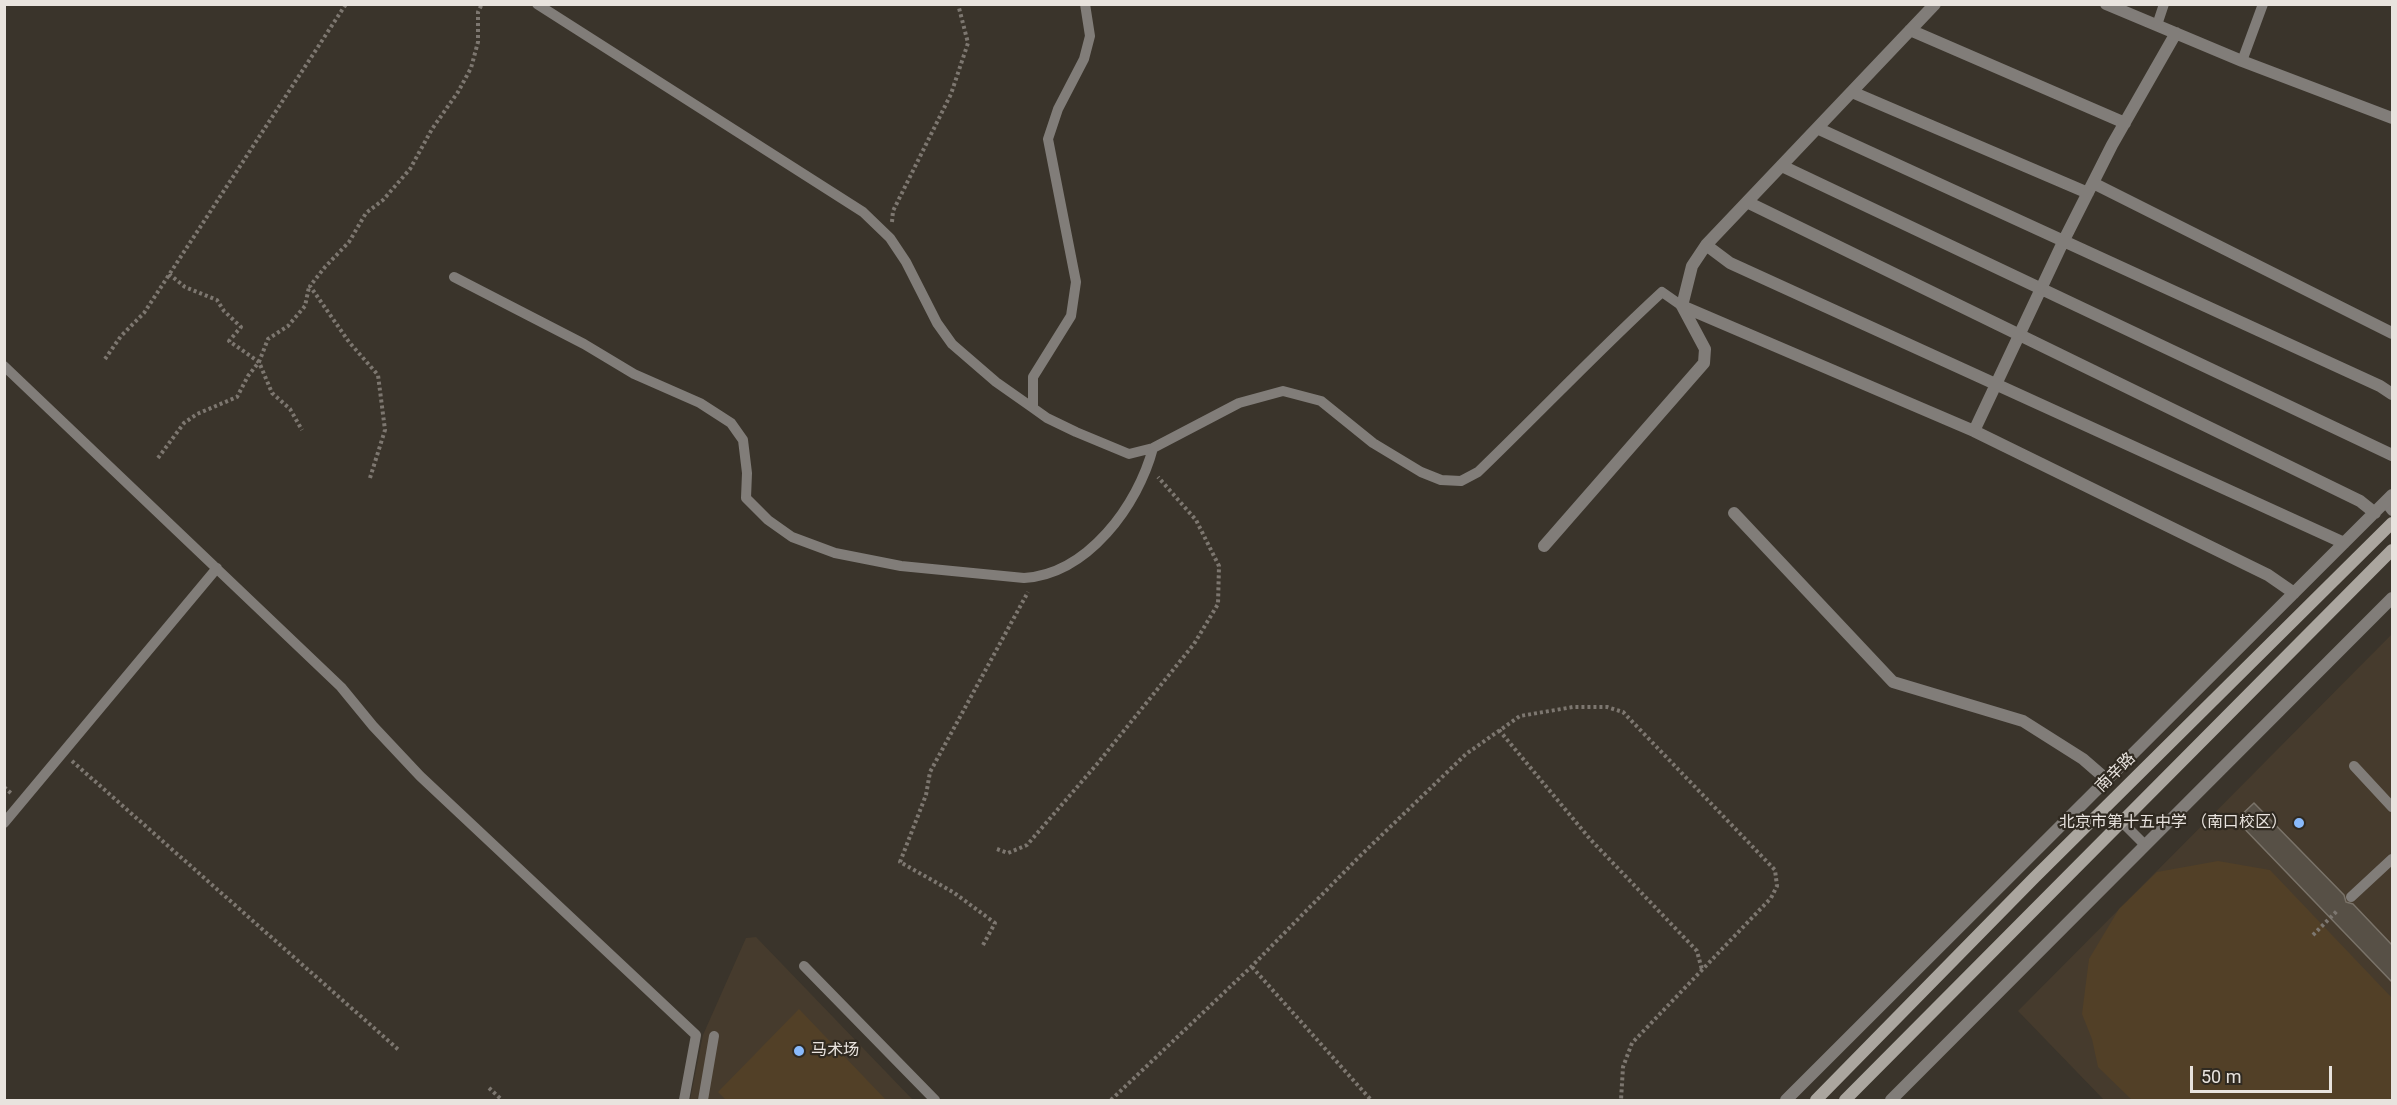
<!DOCTYPE html>
<meta charset="utf-8">
<style>
body{margin:0}
#map{position:relative;width:2397px;height:1105px;overflow:hidden;background:#3a342b;font-family:Roboto,sans-serif}
canvas{display:block}
.frame{position:absolute;inset:0;border:6px solid #e8e3de;pointer-events:none}
.scale{position:absolute;left:2190px;top:1066px;width:142px;height:27px;box-sizing:border-box;border:3px solid #e8e3de;border-top:0;padding-left:8px;font-size:18px;line-height:21px;white-space:nowrap;color:#e8e3de;-webkit-text-stroke:4px #302a21;paint-order:stroke}
</style>
<div id="map">
<canvas width="2397" height="1105"></canvas>
<div class="frame"></div>
<div class="scale">50 m</div>
</div>
<script>
const ctx = document.querySelector('canvas').getContext('2d');
ctx.lineJoin = 'round';
function fillPath(path, color) {
  ctx.fillStyle = color;
  ctx.fill(path, 'evenodd');
}
function trace(path, color, width, dash) {
  ctx.strokeStyle = color;
  ctx.lineWidth = width;
  ctx.lineCap = dash ? 'butt' : 'round';
  ctx.setLineDash(dash || []);
  ctx.stroke(path);
}
function label(font, color, halo, rows, align = 'center') {
  ctx.font = font + ' Roboto,"Noto Sans SC",sans-serif';
  ctx.lineWidth = 4.5;
  ctx.setLineDash([]);
  ctx.textBaseline = 'middle';
  ctx.strokeStyle = halo;
  ctx.fillStyle = color;
  for (const [text, x, y, turn = 0] of rows) {
    ctx.save();
    ctx.translate(x, y);
    ctx.rotate((+turn || 0) * Math.PI / 180);
    ctx.textAlign = isNaN(turn) ? turn : align;
    if (halo) ctx.strokeText(text, 0, 0);
    ctx.fillText(text, 0, 0);
    ctx.restore();
  }
}
fillPath(new Path2D(`
 M 2392,634 L 2392,1100 L 2104,1100 L 2018,1011 Z
 M 756,937 L 913,1100 L 690,1100 L 703,1035 L 746,938 Z`), '#463b2d');
fillPath(new Path2D(`
 M 2218,861 L 2270,870 L 2392,998 L 2392,1100 L 2132,1100 L 2098,1067 L 2092,1039 L 2082,1014 L 2089,959 L 2119,909 L 2157,872 Z
 M 799,1009 L 886,1100 L 726,1100 L 718,1092 Z`), '#524027');
const building = new Path2D(`
 M 2254,803 L 2344,895 L 2346,902 L 2353,904 L 2392,945 L 2392,982 L 2236,820 Z`);
fillPath(building, '#575046');
trace(building, '#7a7369', 1.5);
trace(new Path2D(`
 M 892,222 L 893,211 L 951,94 L 968,43 L 958,4
 M 169,274 L 185,287 L 217,300 L 224,311 L 241,327 L 229,341 L 259,362 L 272,393 L 290,409 L 302,430
 M 105,359 L 121,336 L 144,313 L 346,4
 M 158,458 L 184,423 L 197,414 L 237,397 L 248,376 L 259,362 L 268,339 L 288,326 L 305,306 L 309,287
 M 370,478 L 385,430 L 378,375 L 349,342 L 310,286 L 325,267 L 349,242 L 366,213 L 383,200 L 410,169 L 432,129 L 458,92 L 471,68 L 478,42 L 478,12 L 482,4
 M 1499,730 L 1590,839 L 1697,951 L 1702,970
 M 72,761 L 400,1051
 M 4,787 L 12,794
 M 997,849 L 1008,853 L 1027,845 L 1097,764 L 1194,644 L 1218,604 L 1219,566 L 1196,520 L 1158,477
 M 2313,935 L 2338,910
 M 983,945 L 995,923 L 953,892 L 900,862 L 926,795 L 930,772 L 1028,592
 M 1252,967 L 1371,1100
 M 489,1088 L 502,1100
 M 1111,1100 L 1251,967 L 1360,856 L 1466,754 L 1520,716 L 1573,707 L 1607,707 L 1623,712 L 1775,870 L 1777,886 L 1771,898 L 1632,1043 L 1623,1067 L 1621,1100`), '#7d7770', 4, [3, 3]);
trace(new Path2D(`
 M 537,4 L 863,212 L 890,238 L 906,262 L 937,323 L 952,344 L 996,382 L 1033,408 L 1047,418 L 1076,432 L 1129,454 L 1153,448 L 1239,403 L 1283,391 L 1321,401 L 1373,443 L 1421,472 L 1441,480 L 1461,481 L 1478,472 C 1540,412 1599,350 1662,292 L 1682,306
 M 2157,25 L 2164,4
 M 2242,61 L 2263,4
 M 454,277 L 584,344 L 634,374 L 700,403 L 731,423 L 743,440 L 747,473 L 746,498 L 768,520 L 792,537 L 835,553 L 901,566 L 1024,578 C 1088,574 1138,505 1153,448
 M 4,366 L 341,687 L 373,726 L 420,776 L 696,1035 L 684,1100
 M 1033,408 L 1033,377 L 1071,316 L 1076,282 L 1048,139 L 1058,109 L 1084,59 L 1090,36 L 1085,4
 M 2385,502 L 2392,511
 M 2354,766 L 2392,807
 M 2121,821 L 2145,845
 M 4,823 L 217,568
 M 2351,897 L 2392,859
 M 804,966 L 935,1100
 M 703,1100 L 714,1036`), '#817d79', 10);
trace(new Path2D(`
 M 2106,4 L 2242,61 L 2392,118
 M 1910,30 L 2125,123
 M 1852,92 L 2088,193
 M 1817,128 L 2380,386 L 2392,394
 M 1782,166 L 2392,455
 M 2093,183 L 2392,333
 M 1747,202 L 2360,501 L 2375,513
 M 1706,245 L 1730,263 L 2344,543
 M 1682,306 L 1974,431 L 2268,575 L 2294,593
 M 1974,431 L 2063,242 L 2112,145 L 2176,33
 M 1734,513 L 1893,682 L 2023,721 L 2083,759 L 2106,779
 M 1544,546 L 1704,363 L 1705,349 L 1682,306 L 1692,266 L 1706,245 L 1935,4
 M 1786,1100 L 2392,495
 M 1891,1100 L 2392,598`), '#817d79', 12);
trace(new Path2D(`
 M 1816,1100 L 2034,878 L 2392,523
 M 1845,1100 L 2392,550`), '#aba69f', 12);
for (const [x, y, r, color] of [
 [2299,823,6,"#89bafc"],
 [799,1051,6,"#89bafc"]
]) {
  const dot = new Path2D();
  dot.arc(x, y, r, 0, 2 * Math.PI);
  ctx.fillStyle = color;
  ctx.fill(dot);
  trace(dot, '#302a21', 2);
}
label('16px', '#e8e3de', '#302a21', [
 ["南辛路",2116,773,-45]
]);
label('16px', '#e8e3de', '#302a21', [
 ["北京市第十五中学 （南口校区）",2287,823],
 ["马术场",811,1051,"left"]
], 'right');
</script>
